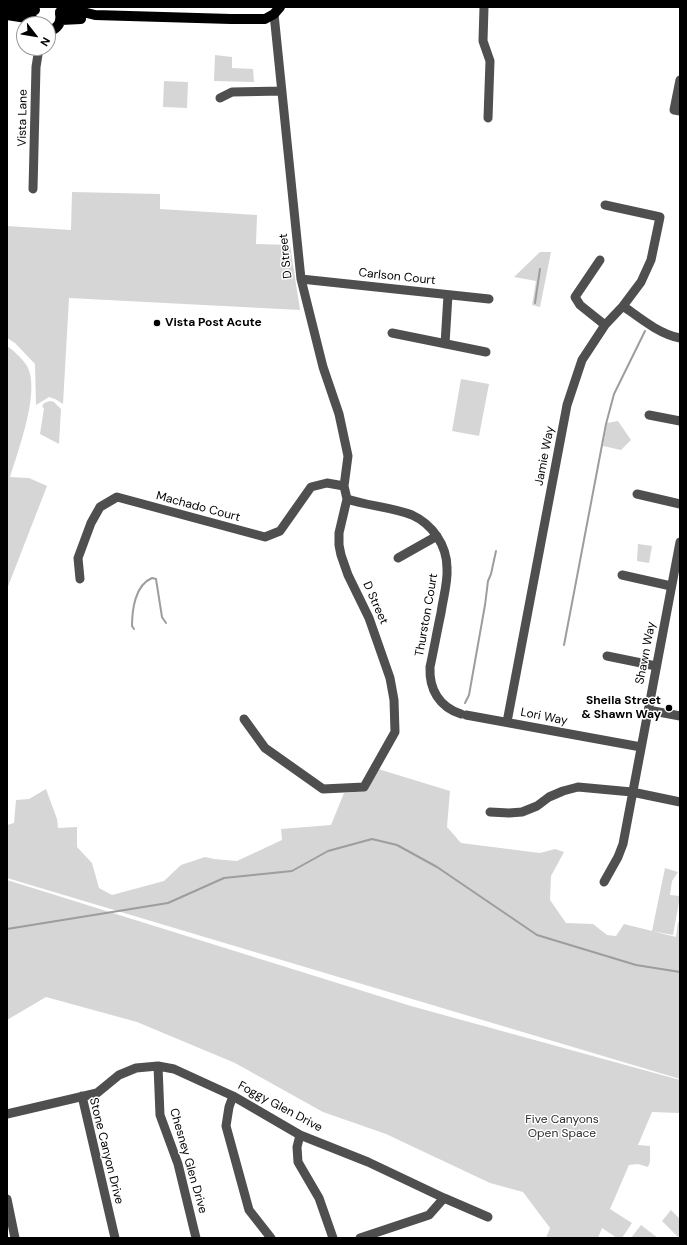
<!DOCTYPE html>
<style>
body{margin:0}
#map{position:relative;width:687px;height:1245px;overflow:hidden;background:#fff;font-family:"DM Sans",sans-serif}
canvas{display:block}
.frame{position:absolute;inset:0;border:8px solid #000;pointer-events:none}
.north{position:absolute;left:16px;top:16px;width:40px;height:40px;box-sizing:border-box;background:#fff;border:1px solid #999;border-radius:50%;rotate:121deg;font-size:11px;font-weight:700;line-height:16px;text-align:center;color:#000}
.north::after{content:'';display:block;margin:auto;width:14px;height:18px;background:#000;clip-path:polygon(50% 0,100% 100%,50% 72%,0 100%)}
</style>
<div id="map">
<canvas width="687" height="1245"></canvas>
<div class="frame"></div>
<div class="north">N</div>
</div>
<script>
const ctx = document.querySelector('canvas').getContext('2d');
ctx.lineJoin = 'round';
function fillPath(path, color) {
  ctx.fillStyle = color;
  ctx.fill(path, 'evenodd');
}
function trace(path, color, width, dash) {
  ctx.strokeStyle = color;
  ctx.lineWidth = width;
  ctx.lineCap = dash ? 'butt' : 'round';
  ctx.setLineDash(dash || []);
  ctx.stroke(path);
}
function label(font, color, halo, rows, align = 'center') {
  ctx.font = font + ' "DM Sans",sans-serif';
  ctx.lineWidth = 3;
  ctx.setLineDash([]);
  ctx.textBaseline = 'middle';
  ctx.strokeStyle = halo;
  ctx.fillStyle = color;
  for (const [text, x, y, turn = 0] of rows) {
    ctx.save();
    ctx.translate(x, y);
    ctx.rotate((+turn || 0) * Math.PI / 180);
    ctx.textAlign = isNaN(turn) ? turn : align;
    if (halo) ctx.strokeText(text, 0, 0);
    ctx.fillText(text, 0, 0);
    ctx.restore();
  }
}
fillPath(new Path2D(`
 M 215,55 L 232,57 L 232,68 L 253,69 L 254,82 L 214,81 Z
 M 164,81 L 188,82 L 187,108 L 163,107 Z
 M 72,192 L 160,194 L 160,209 L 257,215 L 256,244 L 290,245 L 300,310 L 69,298 L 63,404 L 55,399 L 49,397 L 36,405 L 35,364 L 15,343 L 7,338 L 7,226 L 71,230 Z
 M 540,252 L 551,252 L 540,307 L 532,305 L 536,281 L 514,277 Z
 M 7,346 C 14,351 22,358 27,366 C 41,390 18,451 10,477 L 29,478 L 47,486 L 7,589 Z
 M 461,379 L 489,384 L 479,436 L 452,431 Z
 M 50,401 L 54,402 L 61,409 L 59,444 L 40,434 L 44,408 L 42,407 L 44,403 Z
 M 618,421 L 631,440 L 621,450 L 603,446 L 607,423 Z
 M 638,544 L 652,546 L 649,563 L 637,561 Z
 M 378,769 L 450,791 L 447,827 L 461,843 L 540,853 L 555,849 L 564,852 L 551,876 L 550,900 L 566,923 L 593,924 L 607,935 L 616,936 L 624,924 L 676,937 L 678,922 L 680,923 L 680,1079 L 7,878 L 7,825 L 14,823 L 16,800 L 29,799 L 46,789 L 57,819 L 58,828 L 77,827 L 77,847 L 92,863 L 99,888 L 112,895 L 164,881 L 181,865 L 205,857 L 214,859 L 237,861 L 282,840 L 281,829 L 331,825 L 344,793 L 365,791 Z
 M 665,868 L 678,872 L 672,881 L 670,895 L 680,896 L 673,935 L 652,931 Z
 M 7,880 L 411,1006 L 680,1080 L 680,1113 L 652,1112 L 638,1145 L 650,1146 L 650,1162 L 648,1167 L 638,1164 L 629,1165 L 610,1209 L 632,1223 L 622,1238 L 617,1238 L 602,1228 L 598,1238 L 546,1238 L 550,1228 L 523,1192 L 490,1183 L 386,1134 L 323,1112 L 235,1063 L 137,1022 L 46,997 L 7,1020 Z
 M 671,1210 L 680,1219 L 680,1235 L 678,1237 L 662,1221 Z
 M 641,1225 L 658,1238 L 631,1238 Z`), '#d6d6d6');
trace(new Path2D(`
 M 535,303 L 540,269
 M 134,629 L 132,626 C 132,610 135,585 152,578 L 156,579 L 162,617 L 166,623
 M 564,645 L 606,424 L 614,394 L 645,331
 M 465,703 L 469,695 L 485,605 L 488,581 L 491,574 L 496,551
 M 7,929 L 168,903 L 224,878 L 292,871 L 328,851 L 372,839 L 397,845 L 437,867 L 537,935 L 636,965 L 680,972`), '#9d9d9d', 2);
trace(new Path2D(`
 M 484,7 L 483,41 L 490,61 L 488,118
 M 680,80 L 674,110 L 680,111
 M 220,98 L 232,92 L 282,91
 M 33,189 L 36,67 L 39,48
 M 600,260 L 575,297 L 580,305 L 605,325
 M 301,279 L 489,299
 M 623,306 C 640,318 659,334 680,338
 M 392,333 L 486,352
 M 445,344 L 448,295
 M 649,415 L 680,421
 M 637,494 L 680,504
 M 347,499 C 368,506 391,507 412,515 C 432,524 447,545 447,568 C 448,583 443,598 441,613 C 437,631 434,649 430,667 C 429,689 439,707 461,714
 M 398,558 L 437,536
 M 622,575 L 671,586
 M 80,579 L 78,558 L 91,523 L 100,507 L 117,497 L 265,537 L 280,531 L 311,487 L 327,483 L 344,486
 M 607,656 L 656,666
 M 648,710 L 680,716
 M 466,715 L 641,747
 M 244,719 L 265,748 L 323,789 L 364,787 L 395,732 L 394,700 L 390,678 L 369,618 L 348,575 L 341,555 L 339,545 L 339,533 L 347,499 L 344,486 L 348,456 L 339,414 L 323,367 L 301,279 L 274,14
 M 507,722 L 567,405 L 582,360 L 605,325 L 623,306 L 641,282 L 651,260 L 660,217 L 605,205
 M 490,812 L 509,813 L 522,812 L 537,806 L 549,797 L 563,791 L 578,787 L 632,792 L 680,802
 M 604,882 L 618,857 L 623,844 L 680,542
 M 158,1066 L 160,1115 L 178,1164 L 196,1238
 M 82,1096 L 115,1238
 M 233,1096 L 229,1107 L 226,1126 L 249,1210 L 271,1238
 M 7,1114 L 97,1093 L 119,1075 L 136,1068 L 158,1066 L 174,1069 L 233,1096 L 300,1135 L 368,1162 L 444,1198 L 488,1217
 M 300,1135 L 297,1147 L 298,1162 L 319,1198 L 333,1238
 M 7,1199 L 15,1238
 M 360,1238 L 429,1215 L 444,1198`), '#4f4f4f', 9);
trace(new Path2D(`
 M 7,8 L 35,10
 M 60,12 L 87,13 L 95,15 L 231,19 L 265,19 L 274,14 L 280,7
 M 7,15 L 33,19
 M 61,20 L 81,19
 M 48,32 C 57,29 62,23 60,14`), '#000', 10);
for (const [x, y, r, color] of [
 [157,323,4,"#000"],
 [669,708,4,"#000"]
]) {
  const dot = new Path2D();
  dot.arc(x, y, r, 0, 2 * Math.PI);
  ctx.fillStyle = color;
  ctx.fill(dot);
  trace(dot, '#fff', 1.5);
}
label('12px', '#000', '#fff', [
 ["Vista Lane",23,118,-89],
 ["D Street",286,256,-96],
 ["Carlson Court",397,277,6],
 ["Jamie Way",545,456,-79],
 ["Machado Court",198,507,15],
 ["D Street",375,603,66],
 ["Thurston Court",427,615,-80],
 ["Shawn Way",646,653,-79],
 ["Lori Way",544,717,11],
 ["Foggy Glen Drive",280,1107,28],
 ["Stone Canyon Drive",106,1151,76],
 ["Chesney Glen Drive",188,1161,74]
]);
label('bold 12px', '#000', '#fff', [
 ["Vista Post Acute",165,323],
 ["Sheila Street",661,701,"right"],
 ["& Shawn Way",661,715,"right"]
], 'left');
label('12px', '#2d2d2d', '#fff', [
 ["Five Canyons",562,1120],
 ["Open Space",562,1134]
]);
</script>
